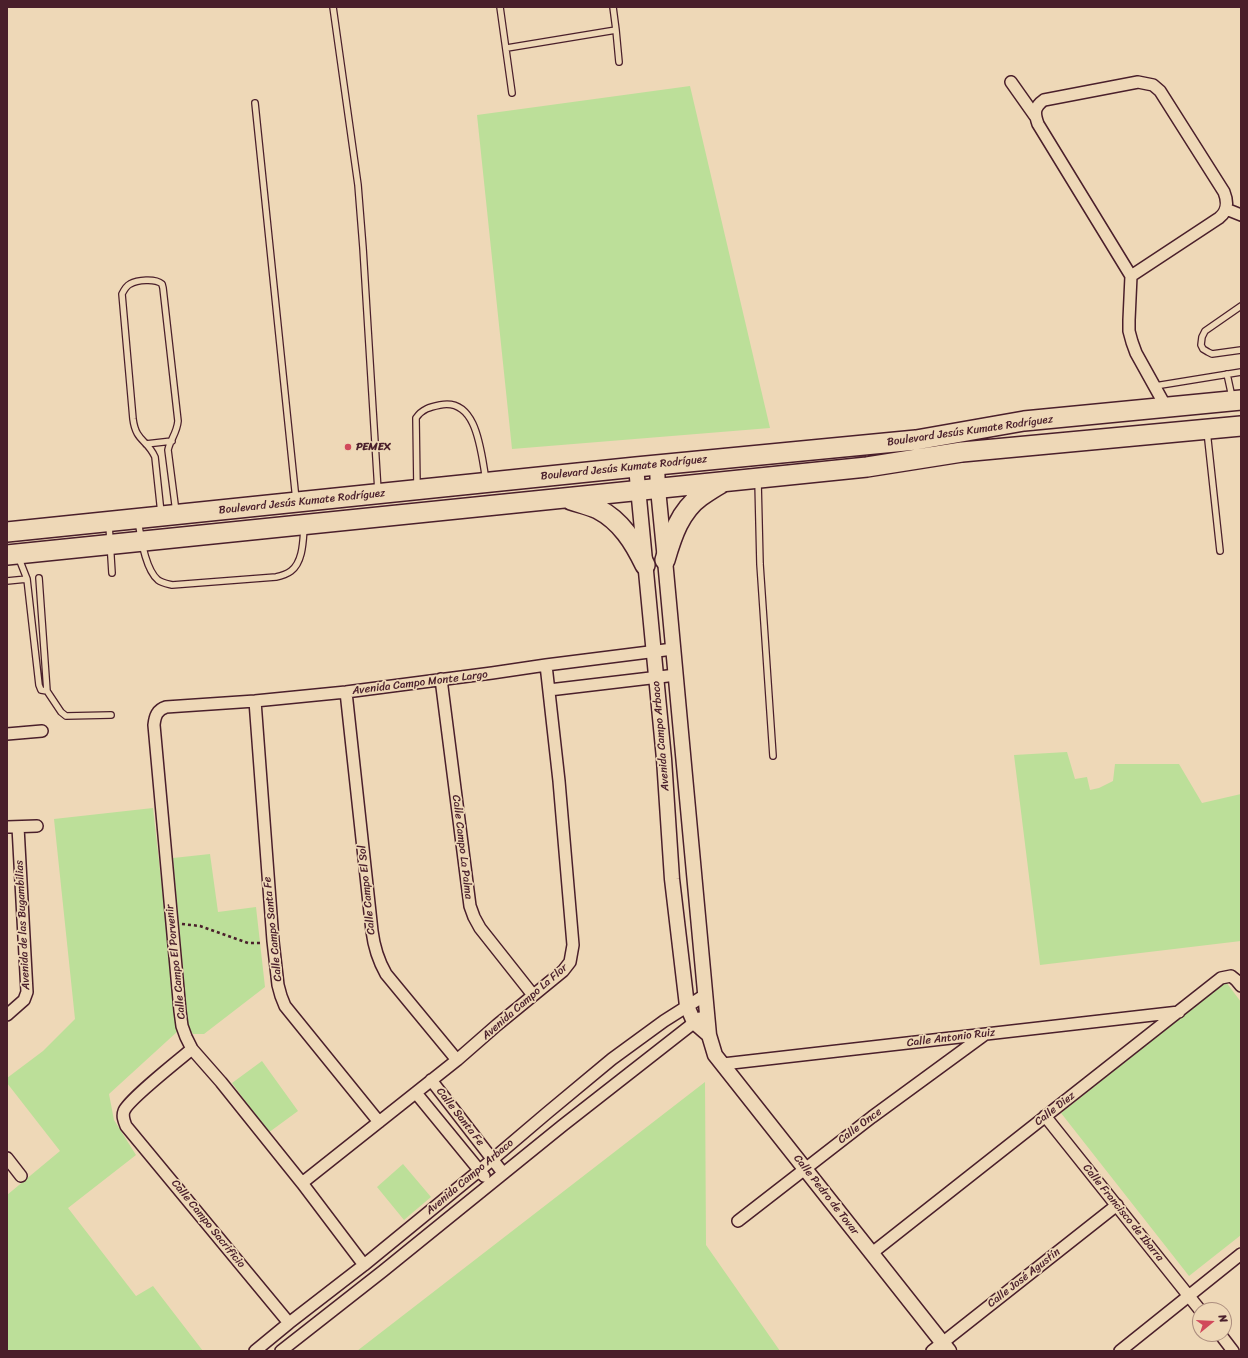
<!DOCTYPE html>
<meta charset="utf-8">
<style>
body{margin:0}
#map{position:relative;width:1248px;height:1358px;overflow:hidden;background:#eed8b7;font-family:Sriracha,sans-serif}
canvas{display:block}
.frame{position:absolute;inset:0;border:8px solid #4a1f2b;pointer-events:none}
.north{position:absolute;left:1192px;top:1302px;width:40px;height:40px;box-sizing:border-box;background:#eed8b7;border:1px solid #ac8e7f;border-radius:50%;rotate:72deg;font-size:11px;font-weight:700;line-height:16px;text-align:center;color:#4a1f2b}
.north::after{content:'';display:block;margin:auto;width:14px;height:18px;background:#d1495b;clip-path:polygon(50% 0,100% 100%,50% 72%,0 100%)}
</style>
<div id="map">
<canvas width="1248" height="1358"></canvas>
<div class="frame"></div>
<div class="north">N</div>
</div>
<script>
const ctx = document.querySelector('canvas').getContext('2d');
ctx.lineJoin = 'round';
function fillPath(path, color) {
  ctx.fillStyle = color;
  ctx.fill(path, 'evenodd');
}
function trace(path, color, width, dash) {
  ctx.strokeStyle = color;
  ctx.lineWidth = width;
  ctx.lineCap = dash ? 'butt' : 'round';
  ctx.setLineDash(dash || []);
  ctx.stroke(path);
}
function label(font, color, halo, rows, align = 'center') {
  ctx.font = font + ' Sriracha,sans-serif';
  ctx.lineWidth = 3.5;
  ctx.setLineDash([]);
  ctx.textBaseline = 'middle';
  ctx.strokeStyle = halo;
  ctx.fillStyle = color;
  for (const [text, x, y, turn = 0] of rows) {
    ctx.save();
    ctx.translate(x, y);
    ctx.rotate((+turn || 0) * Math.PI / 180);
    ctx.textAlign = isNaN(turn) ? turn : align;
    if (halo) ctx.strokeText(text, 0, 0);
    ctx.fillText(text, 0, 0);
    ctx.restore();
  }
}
fillPath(new Path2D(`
 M 690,86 L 770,428 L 512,449 L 477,115 Z
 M 1067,752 L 1075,779 L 1087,777 L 1090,790 L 1099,788 L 1113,781 L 1115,764 L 1179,764 L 1202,803 L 1241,794 L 1241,941 L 1040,965 L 1014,755 Z
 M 153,808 L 178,1031 L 109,1094 L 114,1120 L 136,1155 L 68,1208 L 136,1296 L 153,1286 L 203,1351 L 7,1351 L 7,1195 L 60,1151 L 7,1083 L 7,1078 L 43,1051 L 75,1019 L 54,819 Z
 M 210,854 L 218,912 L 256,907 L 265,987 L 204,1034 L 193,1034 L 188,1028 L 173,858 Z
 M 1226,982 L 1241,1002 L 1241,1235 L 1189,1276 L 1061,1113 Z
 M 262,1061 L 298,1111 L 268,1133 L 232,1083 Z
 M 705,1082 L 706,1245 L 780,1351 L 357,1351 Z
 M 403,1164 L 431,1197 L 404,1220 L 377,1187 Z`), '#bcdf99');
const service = new Path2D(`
 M 333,7 L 358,185 L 363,248 L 378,491
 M 500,7 L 512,93
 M 616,30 L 619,62
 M 507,48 L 616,30 L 613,7
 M 255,103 L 296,500
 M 1241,306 L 1205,331 L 1202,337 L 1201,345 L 1203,349 L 1208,352 L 1212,354 L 1241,350
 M 1227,374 L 1232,397
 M 1155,386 L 1241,372
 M 1207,431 L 1220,551
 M 146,444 L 172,441
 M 758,481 L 760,564 L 773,756
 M 417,487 L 416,418 C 422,409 430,407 440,405 C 478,397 481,454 486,480
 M 161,513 L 155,457 C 147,439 136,442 133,419 L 122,294 C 124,290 126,286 130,284 C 137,280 155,278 162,284 L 163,288 L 178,421 C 177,433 170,440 168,450 L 176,512
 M 138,521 C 141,537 145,569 158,580 C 162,583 168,584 172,585 L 276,577 C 281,576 287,574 291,571 C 303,562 303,541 304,528
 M 109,525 L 112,573
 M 18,556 L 27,579 L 39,685 L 41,690 L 47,691
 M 39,578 L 47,691 L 61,712 L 66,716 L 111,715
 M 7,581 L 27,579`);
const minor = new Path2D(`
 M 1011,82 L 1035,116
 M 1226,209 L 1241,215
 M 1131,276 L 1219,218 C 1228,211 1228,202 1224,192 L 1160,91 L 1153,85 L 1138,82 L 1044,100 C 1034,107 1034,113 1038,124 L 1131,276 L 1129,320 L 1129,331 L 1132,342 L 1136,353 L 1166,407
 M 441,679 L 470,906 L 474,917 L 480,928 L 533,995
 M 549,690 L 676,675
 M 346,692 L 372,931 C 374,947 378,960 386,974 L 457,1060
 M 255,701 L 273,941 L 278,985 L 281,996 L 285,1006 L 379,1122
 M 7,734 L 42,731
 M 7,827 L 37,826
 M 7,1015 L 24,1000 L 27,992 L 18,827
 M 192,1049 C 180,1059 128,1100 124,1111 C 122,1116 124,1121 126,1126 L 289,1323
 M 723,1064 L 1179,1012
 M 431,1080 L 503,1173
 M 416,1093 L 484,1176
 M 1045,1116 L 1200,1310
 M 7,1158 L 21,1176
 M 302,1183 L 457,1060 L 497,1025 L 563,971 L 570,962 L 573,945 L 559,781 L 546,665
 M 738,1221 L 872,1117 L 984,1035
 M 872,1253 L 1221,978 L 1231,976 L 1236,980 L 1241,986
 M 364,1265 L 302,1183 L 221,1082 L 192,1049 L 186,1037 L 182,1026 L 180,1011 L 154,725 C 155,716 157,710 166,707 L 255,701 L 346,692 L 492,673 L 546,665 L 673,649
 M 1220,1334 L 1233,1351
 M 255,1351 L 289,1323 L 364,1265 L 480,1170 L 547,1113 L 612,1059 L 664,1021 L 705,995
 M 281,1351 L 383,1271 L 562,1126 L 700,1018
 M 932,1351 L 1117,1205
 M 1120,1351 L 1241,1254`);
const tertiary = new Path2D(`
 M 657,465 L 658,489 L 665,560 L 709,1035 L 715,1055 L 949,1351
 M 636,467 L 664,759 L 672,879 L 687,1006 L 694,1022 L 709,1035`);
const trunk = new Path2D(`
 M 571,500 C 580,503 589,505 598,509 C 621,521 634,542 645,565
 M 7,532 L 636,467 L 916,440 L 1024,421 L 1241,400
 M 7,555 L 867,467 L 962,452 L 1241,426
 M 665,560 C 672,536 680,511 701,496 C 707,492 713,488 720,484`);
trace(service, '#4a1f2b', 8);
trace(minor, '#4a1f2b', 14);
trace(tertiary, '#4a1f2b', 17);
trace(trunk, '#4a1f2b', 22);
trace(new Path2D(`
 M 182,924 L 200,926 L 248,943 L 262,943`), '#4a1f2b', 2.5, [3, 3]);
trace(service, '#eed8b7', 5.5);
trace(minor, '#eed8b7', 11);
trace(tertiary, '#eed8b7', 14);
trace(trunk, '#eed8b7', 19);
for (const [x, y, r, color] of [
 [348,447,4,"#d1495b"]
]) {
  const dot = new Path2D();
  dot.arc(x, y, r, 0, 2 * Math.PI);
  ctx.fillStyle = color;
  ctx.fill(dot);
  trace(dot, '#eed8b7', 1.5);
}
label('11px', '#4a1f2b', '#eed8b7', [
 ["Boulevard Jesús Kumate Rodríguez",970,431,-8],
 ["Boulevard Jesús Kumate Rodríguez",624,468,-6],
 ["Boulevard Jesús Kumate Rodríguez",302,502,-6],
 ["Avenida Campo Monte Largo",420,683,-7],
 ["Avenida Campo Arbaco",661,736,-95],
 ["Calle Campo La Palma",462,847,83],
 ["Calle Campo El Sol",367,890,-96],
 ["Avenida de las Bugambilias",23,925,-93],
 ["Calle Campo Santa Fe",273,929,-96],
 ["Calle Campo El Porvenir",176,962,-96],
 ["Avenida Campo La Flor",525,1002,-41],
 ["Calle Antonio Ruiz",951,1038,-7],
 ["Calle Diez",1055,1109,-38],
 ["Calle Santa Fe",460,1117,52],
 ["Calle Once",860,1126,-37],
 ["Avenida Campo Arbaco",470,1177,-40],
 ["Calle Pedro de Tovar",826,1195,52],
 ["Calle Francisco de Ibarra",1123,1213,51],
 ["Calle Campo Sacrificio",208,1224,51],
 ["Calle José Agustín",1024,1278,-38]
]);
label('bold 11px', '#4a1f2b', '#eed8b7', [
 ["PEMEX",356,447]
], 'left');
</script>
